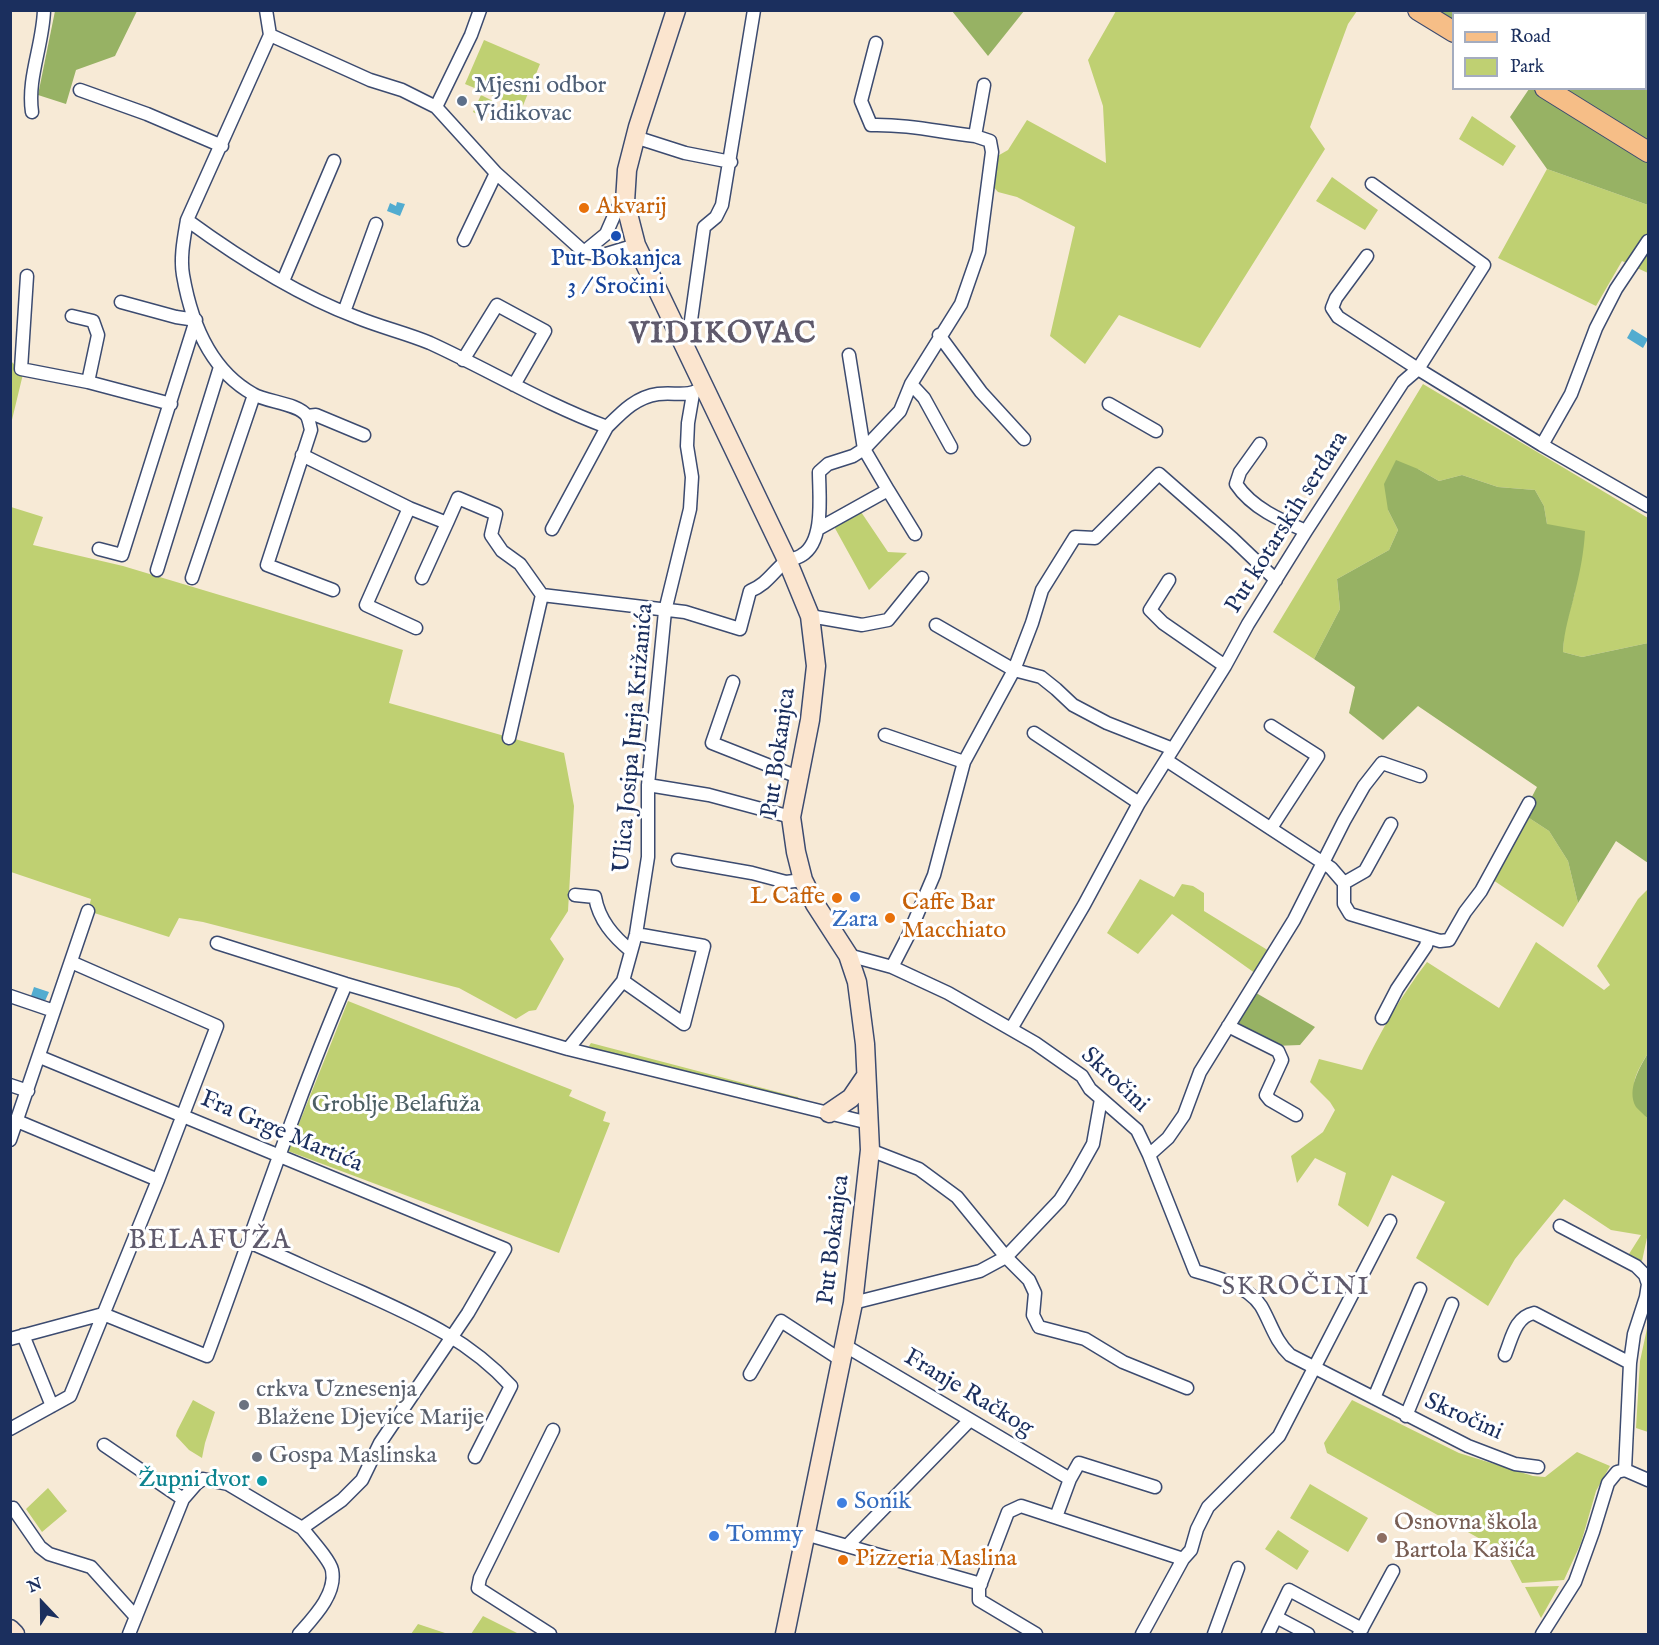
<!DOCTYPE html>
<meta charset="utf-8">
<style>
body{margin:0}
#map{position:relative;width:1659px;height:1645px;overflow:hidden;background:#f7ead6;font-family:"IM FELL English",serif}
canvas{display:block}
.frame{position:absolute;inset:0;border:12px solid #1b2f5e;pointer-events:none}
.legend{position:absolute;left:1452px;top:12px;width:195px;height:78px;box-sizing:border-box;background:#fff;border:2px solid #a4acbf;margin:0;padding:8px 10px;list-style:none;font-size:18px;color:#1b2f5e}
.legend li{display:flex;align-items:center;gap:12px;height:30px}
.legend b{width:30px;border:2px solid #a4acbf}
.north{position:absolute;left:12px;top:1573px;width:60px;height:60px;-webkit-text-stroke:4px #fff;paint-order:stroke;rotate:338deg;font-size:16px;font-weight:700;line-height:24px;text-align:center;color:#1b2f5e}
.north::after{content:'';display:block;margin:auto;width:21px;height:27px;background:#1b2f5e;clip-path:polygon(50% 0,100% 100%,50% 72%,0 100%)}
</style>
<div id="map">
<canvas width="1659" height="1645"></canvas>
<div class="frame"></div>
<ul class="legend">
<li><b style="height:8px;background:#f6be87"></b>Road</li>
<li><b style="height:16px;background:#bfd072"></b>Park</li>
</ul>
<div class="north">N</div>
</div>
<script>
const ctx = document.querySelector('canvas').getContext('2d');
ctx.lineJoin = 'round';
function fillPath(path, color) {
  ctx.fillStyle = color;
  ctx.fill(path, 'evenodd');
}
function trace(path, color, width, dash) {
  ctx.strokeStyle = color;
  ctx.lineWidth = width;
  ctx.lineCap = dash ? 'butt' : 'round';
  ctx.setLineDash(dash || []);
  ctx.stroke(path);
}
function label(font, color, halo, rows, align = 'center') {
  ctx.font = font + ' "IM FELL English",serif';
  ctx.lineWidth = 6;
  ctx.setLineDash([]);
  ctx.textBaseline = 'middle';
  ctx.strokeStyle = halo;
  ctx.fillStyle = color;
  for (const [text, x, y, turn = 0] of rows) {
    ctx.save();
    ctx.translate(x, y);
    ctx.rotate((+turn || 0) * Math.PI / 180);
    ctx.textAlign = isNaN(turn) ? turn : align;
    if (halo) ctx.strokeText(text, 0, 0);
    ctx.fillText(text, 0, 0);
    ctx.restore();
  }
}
fillPath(new Path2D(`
 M 1116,11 L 1357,11 L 1348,24 L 1310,127 L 1325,149 L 1200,348 L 1119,315 L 1085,364 L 1050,336 L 1075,227 L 1017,197 L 998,192 L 991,184 L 994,158 L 1008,150 L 1027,120 L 1106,163 L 1103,106 L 1088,60 Z
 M 1609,11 L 1648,11 L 1648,44 L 1646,42 L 1646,14 L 1612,13 Z
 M 484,40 L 540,64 L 522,108 L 465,84 Z
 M 481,95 L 493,101 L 485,118 L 473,112 Z
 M 1472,116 L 1516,146 L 1503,166 L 1459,139 Z
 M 1547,169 L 1648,205 L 1648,273 L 1622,261 L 1596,306 L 1498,258 Z
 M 1332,177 L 1378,210 L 1365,230 L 1316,201 Z
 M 11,361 L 23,374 L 11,424 Z
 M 1423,384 L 1648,518 L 1648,643 L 1582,657 L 1563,652 L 1564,631 L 1575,592 L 1547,524 L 1544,506 L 1535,490 L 1498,487 L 1462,475 L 1439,481 L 1418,469 L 1388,510 L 1398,530 L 1389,550 L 1337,579 L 1340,609 L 1314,659 L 1273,632 Z
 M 857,506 L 888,552 L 907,553 L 869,590 L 831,521 Z
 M 11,507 L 43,517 L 33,545 L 123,566 L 403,650 L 389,703 L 564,753 L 574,806 L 568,911 L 550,939 L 564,959 L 536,1010 L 529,1011 L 516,1019 L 459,988 L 203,922 L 179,918 L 169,937 L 88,911 L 91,899 L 11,872 Z
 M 1523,814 L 1549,831 L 1568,861 L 1578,903 L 1563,927 L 1490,878 Z
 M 1140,879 L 1174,897 L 1182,884 L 1193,886 L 1204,893 L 1204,911 L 1274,954 L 1259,976 L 1172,914 L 1138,954 L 1107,933 Z
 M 1648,889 L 1648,1053 C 1630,1083 1630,1086 1646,1117 L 1648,1117 L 1648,1233 L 1642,1261 L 1629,1254 L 1641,1235 L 1611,1230 L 1564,1199 L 1515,1259 L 1488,1306 L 1416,1258 L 1445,1202 L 1392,1175 L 1368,1227 L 1338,1205 L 1346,1173 L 1315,1158 L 1297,1183 L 1291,1156 L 1323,1132 L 1335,1110 L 1330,1102 L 1310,1082 L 1319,1059 L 1362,1070 C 1380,1032 1401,996 1427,962 L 1499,1008 L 1536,942 L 1604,990 L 1610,985 L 1597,966 L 1638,899 Z
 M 348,1001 L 572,1090 L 569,1096 L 606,1112 L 603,1121 L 610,1123 L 559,1253 L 288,1151 Z
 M 591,1043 L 793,1096 L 798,1097 L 800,1101 L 591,1049 L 589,1046 Z
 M 1648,1324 L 1648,1323 L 1648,1432 L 1636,1428 L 1640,1361 Z
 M 193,1400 L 215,1412 L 205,1443 L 202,1458 L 189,1450 L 176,1436 L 177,1431 Z
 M 1352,1400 L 1459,1453 L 1533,1476 L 1545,1477 L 1577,1452 L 1610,1466 L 1596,1491 L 1581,1543 L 1564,1580 L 1522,1583 L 1507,1554 L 1327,1453 L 1324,1443 Z
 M 1310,1484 L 1368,1518 L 1348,1552 L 1290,1518 Z
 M 48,1488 L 67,1511 L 42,1532 L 26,1509 Z
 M 1278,1530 L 1309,1551 L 1297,1570 L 1265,1549 Z
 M 1559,1586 L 1541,1618 L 1525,1587 Z
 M 483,1616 L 519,1634 L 471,1634 Z
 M 418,1624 L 448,1634 L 411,1634 Z`), '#bfd072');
fillPath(new Path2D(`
 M 1609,10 L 1612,13 L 1454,14 L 1453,21 L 1437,11 Z
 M 55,11 L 137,11 L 115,56 L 76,70 L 66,104 L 38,95 Z
 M 952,11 L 1024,11 L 988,56 Z
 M 1646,42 L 1648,44 L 1648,205 L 1547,169 L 1510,117 L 1529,89 L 1646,88 Z
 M 1396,460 L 1418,469 L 1439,481 L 1462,475 L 1498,487 L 1535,490 L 1544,506 L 1547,524 L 1585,531 C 1584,552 1580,572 1575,592 C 1570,614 1564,629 1563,652 L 1582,657 L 1648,643 L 1648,863 L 1616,841 L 1578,903 L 1568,861 L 1549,831 L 1523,814 L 1537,787 L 1418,706 L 1383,740 L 1349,713 L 1355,687 L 1314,659 L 1340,609 L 1337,579 L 1389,550 L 1398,530 L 1388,510 L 1384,484 Z
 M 1251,990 L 1315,1027 L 1300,1045 L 1274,1046 L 1231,1022 Z
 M 1648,1053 L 1648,1117 L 1646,1117 C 1643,1114 1639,1110 1636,1107 C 1626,1090 1640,1067 1648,1053 Z`), '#97b264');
fillPath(new Path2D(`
 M 397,202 L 405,204 L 400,216 L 387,211 L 390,203 L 396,206 Z
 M 1632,329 L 1648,339 L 1643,348 L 1627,338 Z
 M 34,987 L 49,992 L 45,1001 L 31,996 Z`), '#52acd0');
const street = new Path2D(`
 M 266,10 L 270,35 L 187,220 C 239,258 295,294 356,317 C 380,327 406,333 430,343 C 489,370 545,404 607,427 C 622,412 636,397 658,394 C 678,392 686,398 705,387
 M 270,35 L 370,80 L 402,90 L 436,107 L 496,173 L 584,252 L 603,255 L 636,245
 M 876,43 L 861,101 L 871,125 C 906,124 940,132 975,136
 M 80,90 L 147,114 L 222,146
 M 436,107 L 471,35 L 480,10
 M 32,112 C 27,78 43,45 44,10
 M 635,137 L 685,153 L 731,162
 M 187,220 C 184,238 180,257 183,275 C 191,321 210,370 253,394 C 266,402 298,403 307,416 C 309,420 310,426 311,430 L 267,565 L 333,590
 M 464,240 L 496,173
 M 584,252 L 606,234 L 617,209 L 625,202
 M 1367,256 L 1336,298 L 1332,308 L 1338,317 L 1418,369 L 1484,265 L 1372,184
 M 27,276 L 21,369 L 88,382
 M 283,281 L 334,161
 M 344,312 L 376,224
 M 72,316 L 93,321 L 98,335 L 88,382 L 171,404
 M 939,335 L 981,392 L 1024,439
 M 687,349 L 704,227 L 716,217 L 722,205 L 754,10
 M 463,360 L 497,305 L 545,331 L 514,385
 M 911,384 L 924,398 L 951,447
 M 1109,404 L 1156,431
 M 307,416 L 316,415 L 364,435
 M 1260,444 L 1240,472 L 1236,484 C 1252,508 1280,520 1306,531
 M 1542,445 L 1648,506
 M 302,455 L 409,508 L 366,605 L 416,628
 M 888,490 L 915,534
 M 409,508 L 447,523 L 458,498 L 496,514 L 491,535 L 502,551 L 520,564 L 542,595
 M 552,529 L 607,427
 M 818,529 L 888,490 L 864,449 L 849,355
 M 99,549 L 122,555 L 196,320 L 176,317 L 121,302
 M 157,570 L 220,367
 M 192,578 L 254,395
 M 422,578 L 447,523
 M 1169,580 L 1150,610 L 1163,623 L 1225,666
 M 810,616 L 862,625 L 888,620 L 922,578
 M 936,625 L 1014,670 L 1041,677 L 1056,689 L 1073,705 L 1107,723 L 1173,749
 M 733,682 L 712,743 L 798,777
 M 1271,726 L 1318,756 L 1271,828
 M 1034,733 L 1139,803
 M 885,735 L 964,762
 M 509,738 L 542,595 L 685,612 L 740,629 L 750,591 C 767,584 772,573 785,562 C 790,558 797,559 802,555 C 825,541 819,495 819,472 L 828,464 L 853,456 L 864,449 L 900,411 L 911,384 L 961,304 L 979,252 L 992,152 L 990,141 L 975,136 L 984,85
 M 1166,760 L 1331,868 L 1344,883 L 1344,904 L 1350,914 L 1440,941 L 1449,940 L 1465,912 L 1481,891 L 1529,803
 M 648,785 L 709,795 L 791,817
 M 678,860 L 752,873 L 786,882 L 803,880
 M 1344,883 L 1365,871 L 1391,824
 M 575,895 L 595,897 C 599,920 613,936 631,951
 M 217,943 L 346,984 L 568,1049 L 869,1123
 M 848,955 L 892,967 L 948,993 L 1035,1043 L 1082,1076 L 1090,1089 L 1137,1130 L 1149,1155 L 1195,1271 C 1217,1277 1248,1286 1261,1306 C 1271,1323 1275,1341 1290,1355 L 1468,1446 L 1515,1464 L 1538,1467
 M 892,967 L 908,936 L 934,875 L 964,762 L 1014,670 L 1032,623 L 1042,590 L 1075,537 L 1095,538 L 1159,474 L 1233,539 L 1276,580
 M 623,981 L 684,1024 L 704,946 L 636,934
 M 10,996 L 54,1011
 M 1382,1018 L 1397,989 L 1426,946 L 1428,938
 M 1228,1026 L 1278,1051 L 1282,1060 L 1266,1095 L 1270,1100 L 1296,1115
 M 1011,1029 L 1084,905 L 1139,803 L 1225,666 L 1248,624 L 1306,531 L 1403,382 L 1418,369 L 1542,445 L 1571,394 L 1596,328 L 1616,289 L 1648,241
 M 568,1049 L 623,981 L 636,934 L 648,857 L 648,785 L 665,611 L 690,509 L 692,477 L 687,446 L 688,423 L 693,394
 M 40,1057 L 505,1249 L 468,1313 L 380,1443 L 362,1480 L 342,1500 L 302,1528 L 228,1484 L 203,1479 L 196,1484 L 183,1499 L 129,1634
 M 10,1085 L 28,1091
 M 17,1121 L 158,1180
 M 10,1140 L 88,911
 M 870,1150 L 919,1169 L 957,1197 L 1006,1257 L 1029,1280 L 1035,1293 L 1033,1315 L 1039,1327 L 1085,1339 L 1123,1362 L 1187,1388
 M 1149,1155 L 1168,1138 L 1184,1115 L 1200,1072 L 1294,920 L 1344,821 L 1364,786 L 1382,763 L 1420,776
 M 1560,1226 L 1636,1266 L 1645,1275 L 1648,1284 L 1646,1297 L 1634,1334 L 1630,1363 L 1625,1470
 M 249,1242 C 286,1258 322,1275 359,1291 C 416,1317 467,1338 511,1386 L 475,1457
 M 853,1303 L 980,1271 L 1006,1257 L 1060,1200 L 1075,1176 L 1093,1144 L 1101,1099
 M 23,1335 L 52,1406
 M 10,1339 L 103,1314 L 207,1356 C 253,1232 294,1106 346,984
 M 844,1345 L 1070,1479
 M 1505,1355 C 1512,1338 1515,1317 1534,1313 L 1630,1363
 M 750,1374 L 781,1321 L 841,1360
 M 1374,1398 L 1420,1289
 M 1406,1416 L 1452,1304
 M 10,1429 L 70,1396 L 158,1180 L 217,1026 L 71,962
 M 104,1445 L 183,1499
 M 13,1508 L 40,1547 L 49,1554 L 91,1567 L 136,1617
 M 1056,1517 L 1070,1479 L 1079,1463 L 1155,1487
 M 805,1534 L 981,1584
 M 847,1546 L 970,1420
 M 1183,1559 L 1191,1550 L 1197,1529 L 1208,1507 L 1279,1436 L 1390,1221
 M 1276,1617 L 1308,1634
 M 299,1634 C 313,1618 337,1594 332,1570 C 330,1560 309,1537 302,1528
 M 550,1634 L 478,1588 L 480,1578 L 553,1430
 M 1036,1634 L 979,1600 L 979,1588 L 1008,1512 L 1021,1506 L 1183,1559 L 1142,1634
 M 1214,1634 L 1238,1568
 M 1268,1634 L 1289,1590 L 1362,1629
 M 1359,1634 L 1393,1571
 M 1542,1634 L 1575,1582 L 1593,1532 L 1608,1483 L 1617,1472 L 1625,1470 L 1648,1480`);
const secondary = new Path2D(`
 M 676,10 L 638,127 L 627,170 L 625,202 L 636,245 L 787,560 L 810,616 L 816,666 L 810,720 L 791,817 L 796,852 L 803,880 L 815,904 L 848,955 L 857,982 L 865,1044 L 870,1150 L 853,1303 L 785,1634
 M 829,1113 L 851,1098 L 866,1076
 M 10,1629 L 15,1634`);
const primary = new Path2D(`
 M 1418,10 L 1454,32
 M 1545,88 L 1648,152`);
trace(street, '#3c4b70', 15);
trace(secondary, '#3c4b70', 21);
trace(primary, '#3c4b70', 22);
trace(street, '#fff', 12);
trace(secondary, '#fbe5cf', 18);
trace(primary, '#f6be87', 20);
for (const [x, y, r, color] of [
 [462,101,6,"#5c6f8a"],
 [584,208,6,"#e8710a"],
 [616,236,6,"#1a4fb4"],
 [855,897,6,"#3f7fe0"],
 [837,898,6,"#e8710a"],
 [890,918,6,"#e8710a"],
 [244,1405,6,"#6b7280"],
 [257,1457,6,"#6b7280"],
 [262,1481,6,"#0f9aa8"],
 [842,1503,6,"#3f7fe0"],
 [714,1536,6,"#3f7fe0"],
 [1382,1538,6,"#8d6e63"],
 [843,1560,6,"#e8710a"]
]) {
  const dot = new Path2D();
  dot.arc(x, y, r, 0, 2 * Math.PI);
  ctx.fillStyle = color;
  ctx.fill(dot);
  trace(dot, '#fff', 2);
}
label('24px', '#4e5e75', '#fff', [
 ["Mjesni odbor",474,87],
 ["Vidikovac",474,115]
], 'left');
label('24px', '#c56008', '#fff', [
 ["Akvarij",596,208],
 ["L Caffe",825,898,"right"],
 ["Caffe Bar",902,904],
 ["Macchiato",902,932],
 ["Pizzeria Maslina",855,1560]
], 'left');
label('24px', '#164399', '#fff', [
 ["Put Bokanjca",616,260],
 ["3 / Sročini",616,288]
]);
label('24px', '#1b2f5e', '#fff', [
 ["Put kotarskih serdara",1288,523,-58],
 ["Ulica Josipa Jurja Križanića",635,738,-85],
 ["Put Bokanjca",780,753,-82],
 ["Skročini",1114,1081,43],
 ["Fra Grge Martića",281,1133,23],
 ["Put Bokanjca",835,1240,-83],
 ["Franje Račkog",968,1394,31],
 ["Skročini",1463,1418,24]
]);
label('24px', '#366cbe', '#fff', [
 ["Zara",855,921,"center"],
 ["Sonik",854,1503],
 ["Tommy",726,1536]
], 'left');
label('24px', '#4c5f64', '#fff', [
 ["Groblje Belafuža",396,1106]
]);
label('24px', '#5b616d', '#fff', [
 ["crkva Uznesenja",256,1391],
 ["Blažene Djevice Marije",256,1419],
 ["Gospa Maslinska",269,1457]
], 'left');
label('24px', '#0d838f', '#fff', [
 ["Župni dvor",250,1481]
], 'right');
label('24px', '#785e54', '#fff', [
 ["Osnovna škola",1394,1524],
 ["Bartola Kašića",1394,1552]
], 'left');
ctx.letterSpacing = '1.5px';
label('26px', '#5f5a6c', '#fff', [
 ["SKROČINI",1296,1289]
]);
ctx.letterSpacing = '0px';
ctx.letterSpacing = '1.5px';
label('27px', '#5f5a6c', '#fff', [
 ["BELAFUŽA",210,1242]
]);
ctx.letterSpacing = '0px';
ctx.letterSpacing = '1.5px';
label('bold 30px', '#5f5a6c', '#fff', [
 ["VIDIKOVAC",723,336]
]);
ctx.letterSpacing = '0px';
</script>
